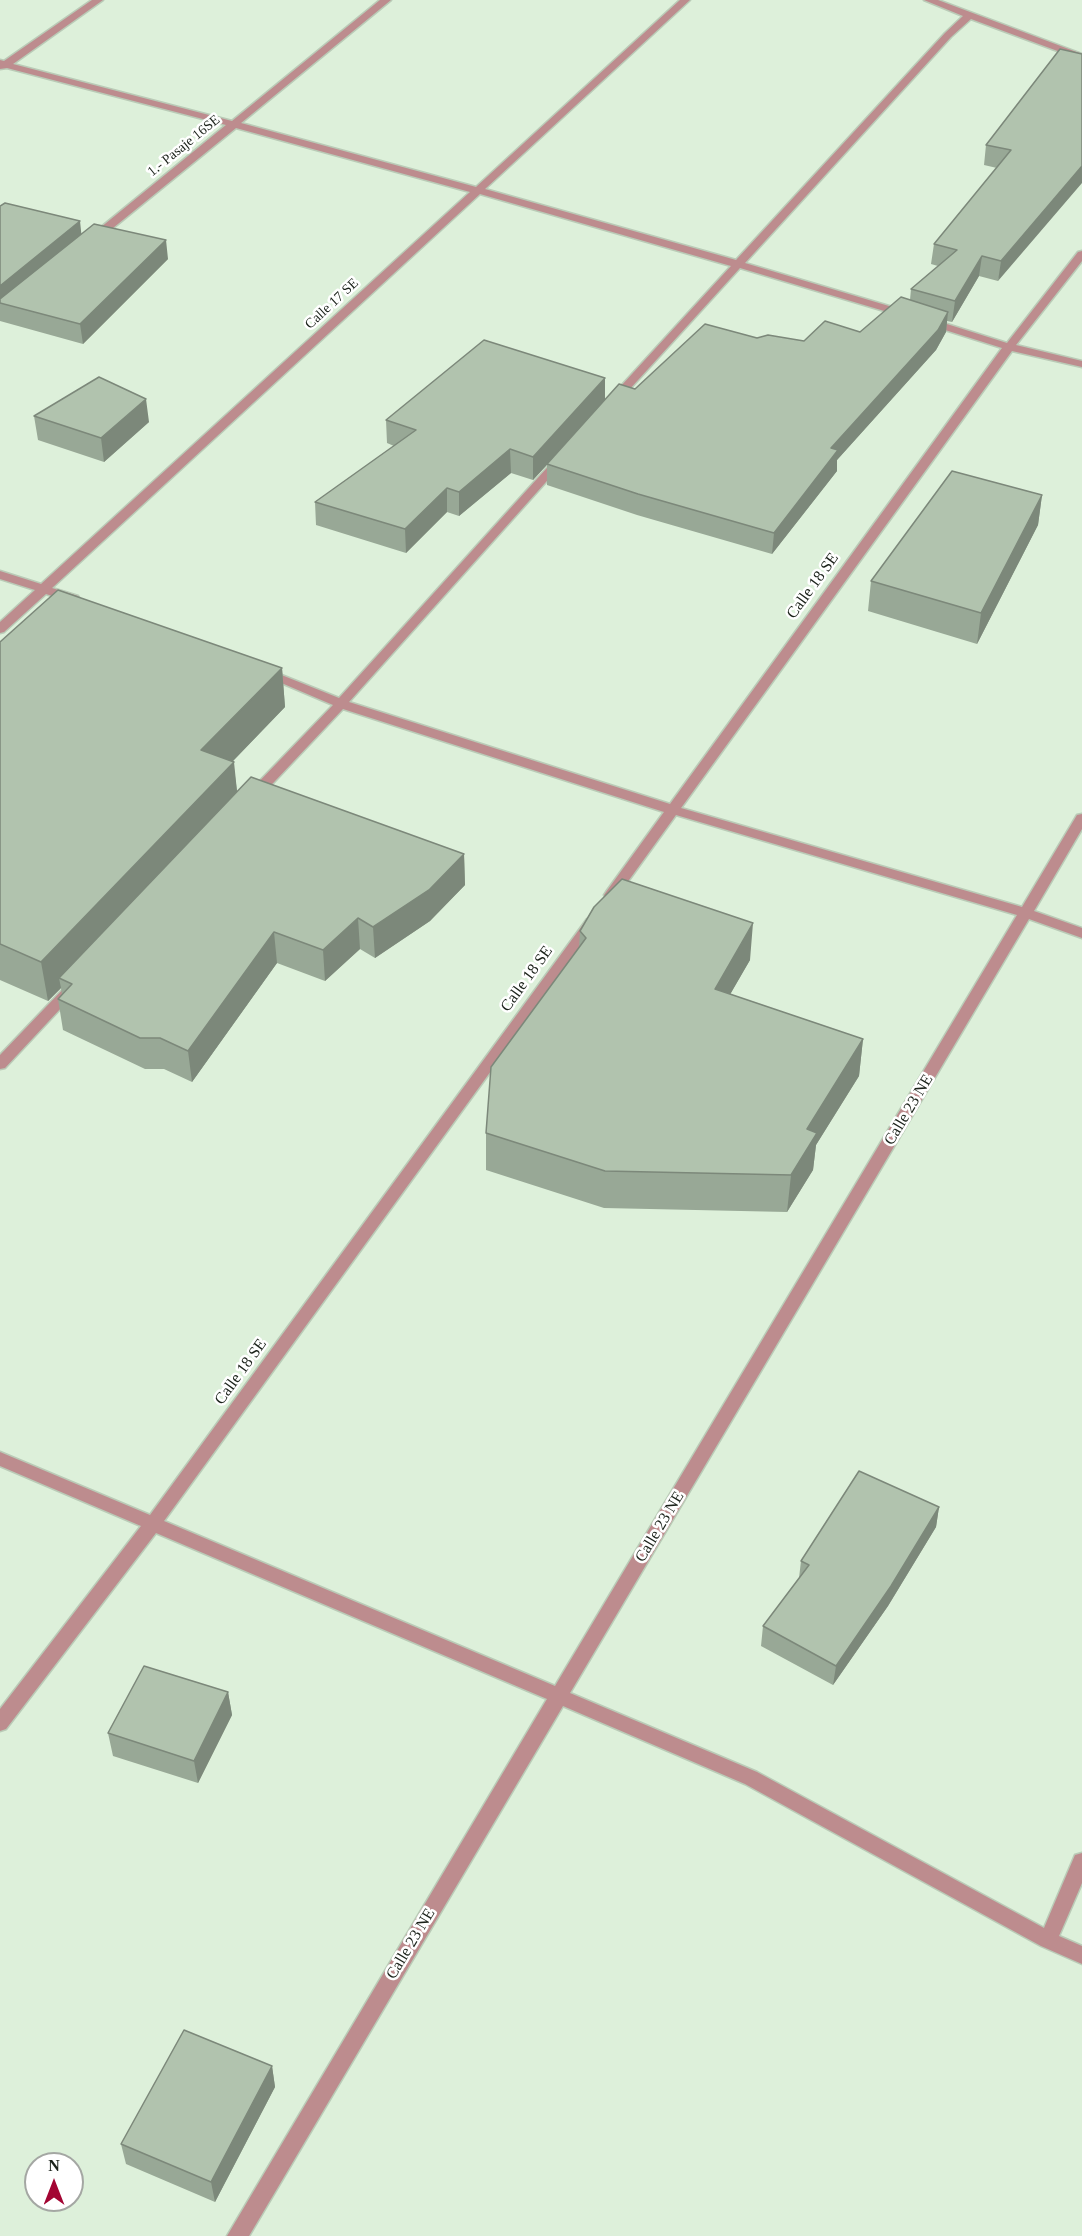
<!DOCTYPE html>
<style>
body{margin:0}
#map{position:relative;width:1082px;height:2236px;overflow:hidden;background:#ddf0da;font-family:"Times New Roman",serif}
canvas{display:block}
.north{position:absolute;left:24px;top:2152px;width:60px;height:60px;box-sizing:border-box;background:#fff;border:2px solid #a4a7a3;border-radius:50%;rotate:0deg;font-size:16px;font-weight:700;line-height:24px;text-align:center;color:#1b221a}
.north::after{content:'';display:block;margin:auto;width:21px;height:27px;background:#a30533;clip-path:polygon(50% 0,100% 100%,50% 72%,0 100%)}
</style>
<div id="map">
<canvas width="1082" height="2236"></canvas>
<div class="north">N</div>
</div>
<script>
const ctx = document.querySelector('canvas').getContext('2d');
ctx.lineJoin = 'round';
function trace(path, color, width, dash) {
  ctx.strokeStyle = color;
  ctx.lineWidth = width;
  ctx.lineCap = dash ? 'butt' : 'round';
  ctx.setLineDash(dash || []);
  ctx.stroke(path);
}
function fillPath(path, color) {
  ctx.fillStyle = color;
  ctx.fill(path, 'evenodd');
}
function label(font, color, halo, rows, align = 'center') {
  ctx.font = font + ' "Times New Roman",serif';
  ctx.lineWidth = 5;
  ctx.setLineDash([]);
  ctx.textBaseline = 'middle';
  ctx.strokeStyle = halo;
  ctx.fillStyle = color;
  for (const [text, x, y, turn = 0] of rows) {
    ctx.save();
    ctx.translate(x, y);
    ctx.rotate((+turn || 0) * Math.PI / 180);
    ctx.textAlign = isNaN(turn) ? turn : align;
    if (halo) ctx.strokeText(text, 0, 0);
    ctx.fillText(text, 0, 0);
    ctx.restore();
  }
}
const street = new Path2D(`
 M 92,0 L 103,0 L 13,64 L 232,121 L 380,0 L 391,0 L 241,123 L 476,187 L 680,0 L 690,0 L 485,189 L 736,260 L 945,33 L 963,16 L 924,0 L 938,0 L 1082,54 L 1082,60 L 971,19 L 951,37 L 745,263 L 909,312 L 909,316 L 901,316 L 740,268 L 618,402 L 614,403 L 608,400 L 610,398 L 731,266 L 480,194 L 52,588 L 78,596 L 80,599 L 78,602 L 74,603 L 46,594 L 4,632 L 0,633 L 0,622 L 35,590 L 0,579 L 0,571 L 41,584 L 470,192 L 236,128 L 97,241 L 89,241 L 89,237 L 226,125 L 7,68 L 0,69 L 0,60 L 4,61 Z
 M 1082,251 L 1082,261 L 1016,345 L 1082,361 L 1082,367 L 1012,351 L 681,808 L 1022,907 L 1077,815 L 1082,814 L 1082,829 L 1034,911 L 1082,928 L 1082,938 L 1029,919 L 570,1693 L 757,1772 L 1044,1928 L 1075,1855 L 1082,1853 L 1082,1883 L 1059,1936 L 1082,1946 L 1082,1964 L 1041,1946 L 745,1784 L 563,1706 L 249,2236 L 227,2236 L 547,1699 L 156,1533 L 6,1729 L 0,1731 L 0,1709 L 141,1526 L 0,1466 L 0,1452 L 150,1515 L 587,919 L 597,919 L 599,922 L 597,925 L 164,1521 L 555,1686 L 1017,915 L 676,815 L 616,898 L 606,898 L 604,895 L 606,892 L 664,812 L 343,709 L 259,798 L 249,798 L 247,795 L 249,792 L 333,705 L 258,673 L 259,670 L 269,670 L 339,698 L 555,459 L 563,459 L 563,463 L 349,702 L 670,804 L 1002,348 L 923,323 L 923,319 L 931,319 L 1007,343 L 1078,252 Z
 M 71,984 L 76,986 L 78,989 L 76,992 L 5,1068 L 0,1069 L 0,1055 L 66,986 Z`);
trace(street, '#bacbb7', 3);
fillPath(street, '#bd8c8e');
fillPath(new Path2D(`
 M 1060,49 L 998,281 L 979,276 L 952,322 L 947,321 L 946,332 L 936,350 L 837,460 L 837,471 L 772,554 L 637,515 L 547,485 L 547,465 L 533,480 L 511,473 L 459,516 L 447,512 L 406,553 L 316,525 L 315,502 L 394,446 L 387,443 L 386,420 L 605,400 L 635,389 L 757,338 L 804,341 L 860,332 L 910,300 L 911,289 L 938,266 L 931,264 L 934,244 L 997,168 L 984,165 L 986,145 Z
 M 0,206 L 82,234 L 168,259 L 83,344 L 0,321 Z
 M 34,416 L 149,422 L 104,462 L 38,440 Z
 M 1042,495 L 1038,525 L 977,644 L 868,611 L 871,581 Z
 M 0,642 L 282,668 L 285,707 L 233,761 L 237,791 L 464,854 L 465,885 L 430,921 L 375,958 L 360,949 L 325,981 L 277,963 L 192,1082 L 164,1069 L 145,1069 L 63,1030 L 58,999 L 62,995 L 61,988 L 48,1001 L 0,980 Z
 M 580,931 L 750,960 L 730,994 L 863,1039 L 859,1076 L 816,1145 L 813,1170 L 787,1212 L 604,1208 L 486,1170 L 486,1133 L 579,947 Z
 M 939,1507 L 936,1527 L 888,1606 L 833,1685 L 761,1646 L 763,1626 L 799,1578 L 801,1561 Z
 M 228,1692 L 232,1715 L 198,1783 L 113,1756 L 108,1733 Z
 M 272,2066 L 275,2087 L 215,2202 L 126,2164 L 121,2144 Z`), '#98a896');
fillPath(new Path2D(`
 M 1082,166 L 1082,183 L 998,281 L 1001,261 Z
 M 80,221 L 82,240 L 0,303 L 0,286 Z
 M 166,240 L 168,259 L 83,344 L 80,324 Z
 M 982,256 L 979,276 L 952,322 L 955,301 Z
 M 948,312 L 946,332 L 936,350 L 837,460 L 837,471 L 772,554 L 774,533 L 831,448 Z
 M 605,378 L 605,401 L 533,480 L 533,457 Z
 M 146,399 L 149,422 L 104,462 L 101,438 Z
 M 510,449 L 511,473 L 459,516 L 459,492 Z
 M 447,488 L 447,512 L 406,553 L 405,529 Z
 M 1042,495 L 1038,525 L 977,644 L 981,613 Z
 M 282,668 L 285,707 L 206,789 L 201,750 Z
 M 234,762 L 238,801 L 59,978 L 61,988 L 48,1001 L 41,962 Z
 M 464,854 L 465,885 L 430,921 L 375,958 L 373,927 Z
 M 358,918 L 360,949 L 325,981 L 323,950 Z
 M 753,923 L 750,960 L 712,1026 L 715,989 Z
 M 274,932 L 277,963 L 192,1082 L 188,1051 Z
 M 863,1039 L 859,1076 L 816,1145 L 813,1170 L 787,1212 L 791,1175 L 807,1129 Z
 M 939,1507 L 936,1527 L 888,1606 L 833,1685 L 836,1666 Z
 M 228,1692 L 232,1715 L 198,1783 L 194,1761 Z
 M 272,2066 L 275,2087 L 215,2202 L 211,2182 Z`), '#7c887a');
const building = new Path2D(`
 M 1060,49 L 1082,54 L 1082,166 L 1001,261 L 982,256 L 955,301 L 911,289 L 957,250 L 934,244 L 1011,150 L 986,145 Z
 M 5,203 L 80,221 L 0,286 L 0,206 Z
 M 94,224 L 166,240 L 80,324 L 0,303 L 0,299 Z
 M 901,297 L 948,312 L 938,330 L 831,448 L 838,450 L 774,533 L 638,494 L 547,464 L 619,384 L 635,389 L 705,324 L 757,338 L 768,335 L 804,341 L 825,321 L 860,332 Z
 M 484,340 L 605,378 L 533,457 L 510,449 L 459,492 L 447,488 L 405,529 L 315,502 L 416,430 L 386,420 Z
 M 99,377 L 146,399 L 101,438 L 34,416 Z
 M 952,471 L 1042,495 L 981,613 L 871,581 Z
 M 58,590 L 282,668 L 201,750 L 234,762 L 41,962 L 0,944 L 0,642 Z
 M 251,777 L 464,854 L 429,890 L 373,927 L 358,918 L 323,950 L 274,932 L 188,1051 L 160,1038 L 140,1038 L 58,999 L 72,984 L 59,978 Z
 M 622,879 L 753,923 L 715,989 L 863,1039 L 807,1129 L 817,1133 L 791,1175 L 605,1171 L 486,1133 L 491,1067 L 586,938 L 580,931 L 594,907 Z
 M 859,1471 L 939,1507 L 891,1586 L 836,1666 L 763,1626 L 809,1565 L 801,1561 Z
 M 144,1666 L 228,1692 L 194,1761 L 108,1733 Z
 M 184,2030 L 272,2066 L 211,2182 L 121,2144 Z`);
fillPath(building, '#b1c3ae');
trace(building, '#7c887a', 1.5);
label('14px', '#1b221a', '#fff', [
 ["1.- Pasaje 16SE",184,146,-39],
 ["Calle 17 SE",332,304,-43]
]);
label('16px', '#1b221a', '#fff', [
 ["Calle 18 SE",813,586,-54],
 ["Calle 18 SE",527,979,-54],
 ["Calle 23 NE",909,1110,-59],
 ["Calle 18 SE",241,1372,-54],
 ["Calle 23 NE",660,1527,-59],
 ["Calle 23 NE",411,1944,-59]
]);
</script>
